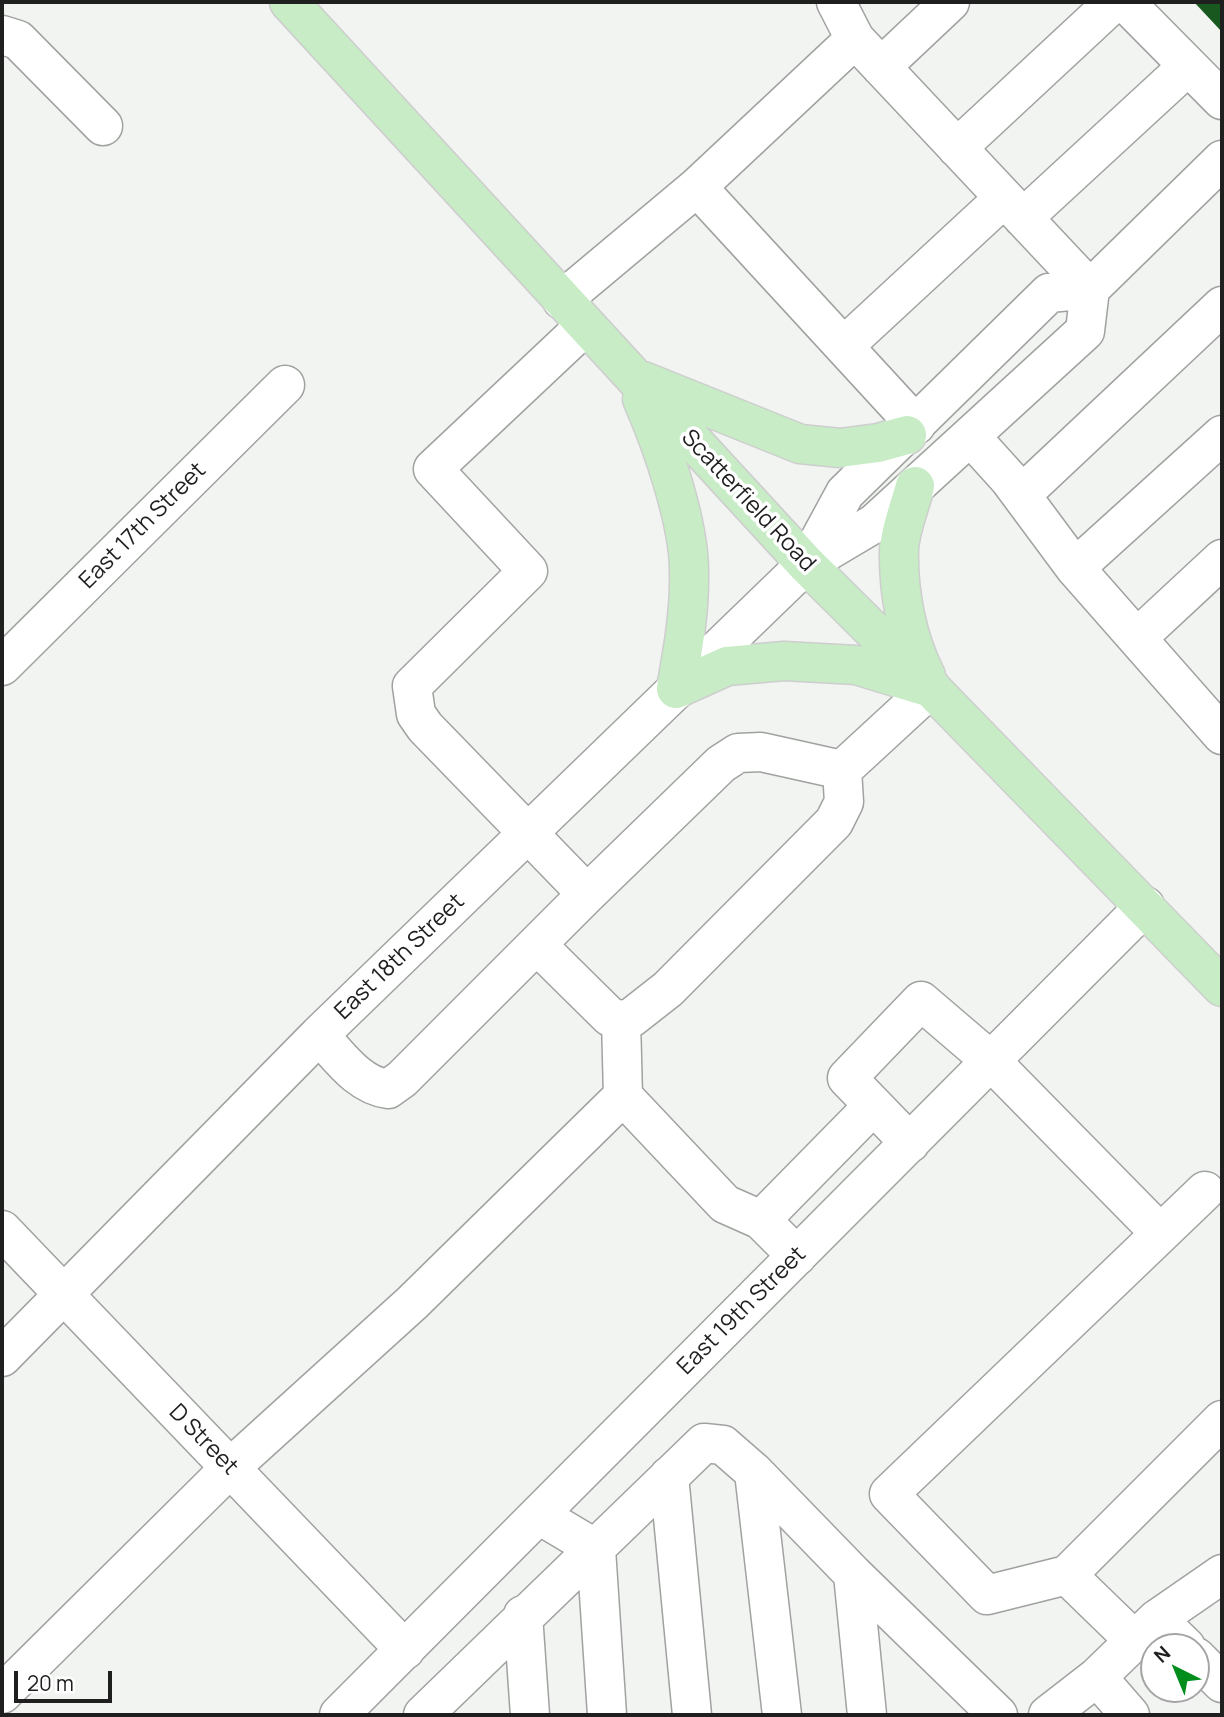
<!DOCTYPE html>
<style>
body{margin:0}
#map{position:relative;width:1224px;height:1717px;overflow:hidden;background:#f1f4f1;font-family:Manrope,sans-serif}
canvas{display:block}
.frame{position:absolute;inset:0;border:4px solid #1e1f1e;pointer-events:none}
.north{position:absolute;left:1140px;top:1633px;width:70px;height:70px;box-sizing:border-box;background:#fff;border:2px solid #a5a5a5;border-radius:50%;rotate:317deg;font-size:19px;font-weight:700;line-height:28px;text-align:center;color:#1e1f1e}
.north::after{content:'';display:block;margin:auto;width:24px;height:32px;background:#008d1c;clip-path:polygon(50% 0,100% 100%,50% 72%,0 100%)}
.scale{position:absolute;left:14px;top:1671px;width:98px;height:32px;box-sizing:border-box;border:4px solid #1e1f1e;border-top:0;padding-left:9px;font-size:21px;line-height:24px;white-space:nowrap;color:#1e1f1e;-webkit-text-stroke:5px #fff;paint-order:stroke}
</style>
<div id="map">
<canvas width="1224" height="1717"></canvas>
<div class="frame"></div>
<div class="north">N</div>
<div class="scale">20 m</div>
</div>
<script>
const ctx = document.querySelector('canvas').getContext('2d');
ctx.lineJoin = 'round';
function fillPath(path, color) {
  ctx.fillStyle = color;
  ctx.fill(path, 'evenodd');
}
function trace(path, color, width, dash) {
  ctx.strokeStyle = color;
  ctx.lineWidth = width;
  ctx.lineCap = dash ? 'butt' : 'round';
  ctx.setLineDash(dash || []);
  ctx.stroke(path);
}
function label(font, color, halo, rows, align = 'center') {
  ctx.font = font + ' Manrope,sans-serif';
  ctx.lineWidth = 7;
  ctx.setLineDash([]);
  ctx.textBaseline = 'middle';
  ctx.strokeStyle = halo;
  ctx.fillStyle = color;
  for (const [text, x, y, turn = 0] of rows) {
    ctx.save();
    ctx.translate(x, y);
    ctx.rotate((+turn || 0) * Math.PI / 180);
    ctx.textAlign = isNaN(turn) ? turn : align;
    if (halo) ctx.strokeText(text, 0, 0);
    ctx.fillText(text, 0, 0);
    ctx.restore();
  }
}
fillPath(new Path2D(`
 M 1194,2 L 1222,2 L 1222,32 Z`), '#19581e');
const minor = new Path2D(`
 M 836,2 L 855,39
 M 1125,2 L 1222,100
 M 2,35 L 18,40 L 103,126
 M 881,67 L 950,2
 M 957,148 L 1114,2
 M 697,187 L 916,425
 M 1023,218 L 1188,66
 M 844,346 L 1004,198
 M 971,437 L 1009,479 L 1075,568 L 1222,735
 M 1021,495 L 1222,306
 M 807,563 L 845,493 L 1049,293 L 1090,289 L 1222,160
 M 1075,568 L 1222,435
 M 1137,638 L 1222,559
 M 2,666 L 285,385
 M 842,770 L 931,688
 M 587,894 L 721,764 L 738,753 L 761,752 L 842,770
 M 537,945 L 610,1017 L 621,1020 L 631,1018 L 668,989 L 834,822 L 844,802 L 842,770
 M 621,1020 L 623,1096
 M 319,1035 C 339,1056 358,1085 388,1089 L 402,1079 L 587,894 L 425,727 L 416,714 L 412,686 L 528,571 L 433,469 L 585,326
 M 910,1143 L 847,1078 L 921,1001 L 990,1060 L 1159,1232
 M 761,1220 L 873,1106
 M 2,1230 L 405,1650
 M 2,1357 L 319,1035 L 806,564 L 875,523 L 1085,331 L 1090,289 L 855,39 L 697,187 L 562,300
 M 754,1472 L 782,1715
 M 669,1476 L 692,1715
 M 539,1515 L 596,1549 L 607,1715
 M 853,1574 L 867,1715
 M 1067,1575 L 987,1595 L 889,1494 L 1205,1191
 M 523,1615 L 530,1715
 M 1157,1619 L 1186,1647
 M 1135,1641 L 1067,1575 L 1222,1420
 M 1196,1657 L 1222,1683
 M 1097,1677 L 1130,1715
 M 2,1694 L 230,1468 L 412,1303 L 623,1096 L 725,1204 L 761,1220 L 797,1256
 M 339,1715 L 1145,906
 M 423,1715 L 704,1443 L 723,1445 L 754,1472 L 853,1574 L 998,1715
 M 1048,1715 L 1097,1677 L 1157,1619 L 1222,1574`);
const major = new Path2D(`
 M 289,2 L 806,564 L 931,688 L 1222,987
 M 643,381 L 800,444 L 840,448 L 878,443 L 907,435
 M 642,399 C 662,444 689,522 689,571 C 690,611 683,650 676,689
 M 915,486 C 910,506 900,529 899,550 C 898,592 907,639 926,676
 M 676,689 L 727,666 L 784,661 L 856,665 L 928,687`);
trace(minor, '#a0a2a0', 41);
trace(major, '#cecece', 41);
trace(minor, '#fff', 38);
trace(major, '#c7ecc6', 38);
label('23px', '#1e1f1e', '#fff', [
 ["Scatterfield Road",748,501,47],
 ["East 17th Street",143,526,-45],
 ["East 18th Street",400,957,-44],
 ["East 19th Street",742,1311,-45],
 ["D Street",203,1440,46]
]);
</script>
